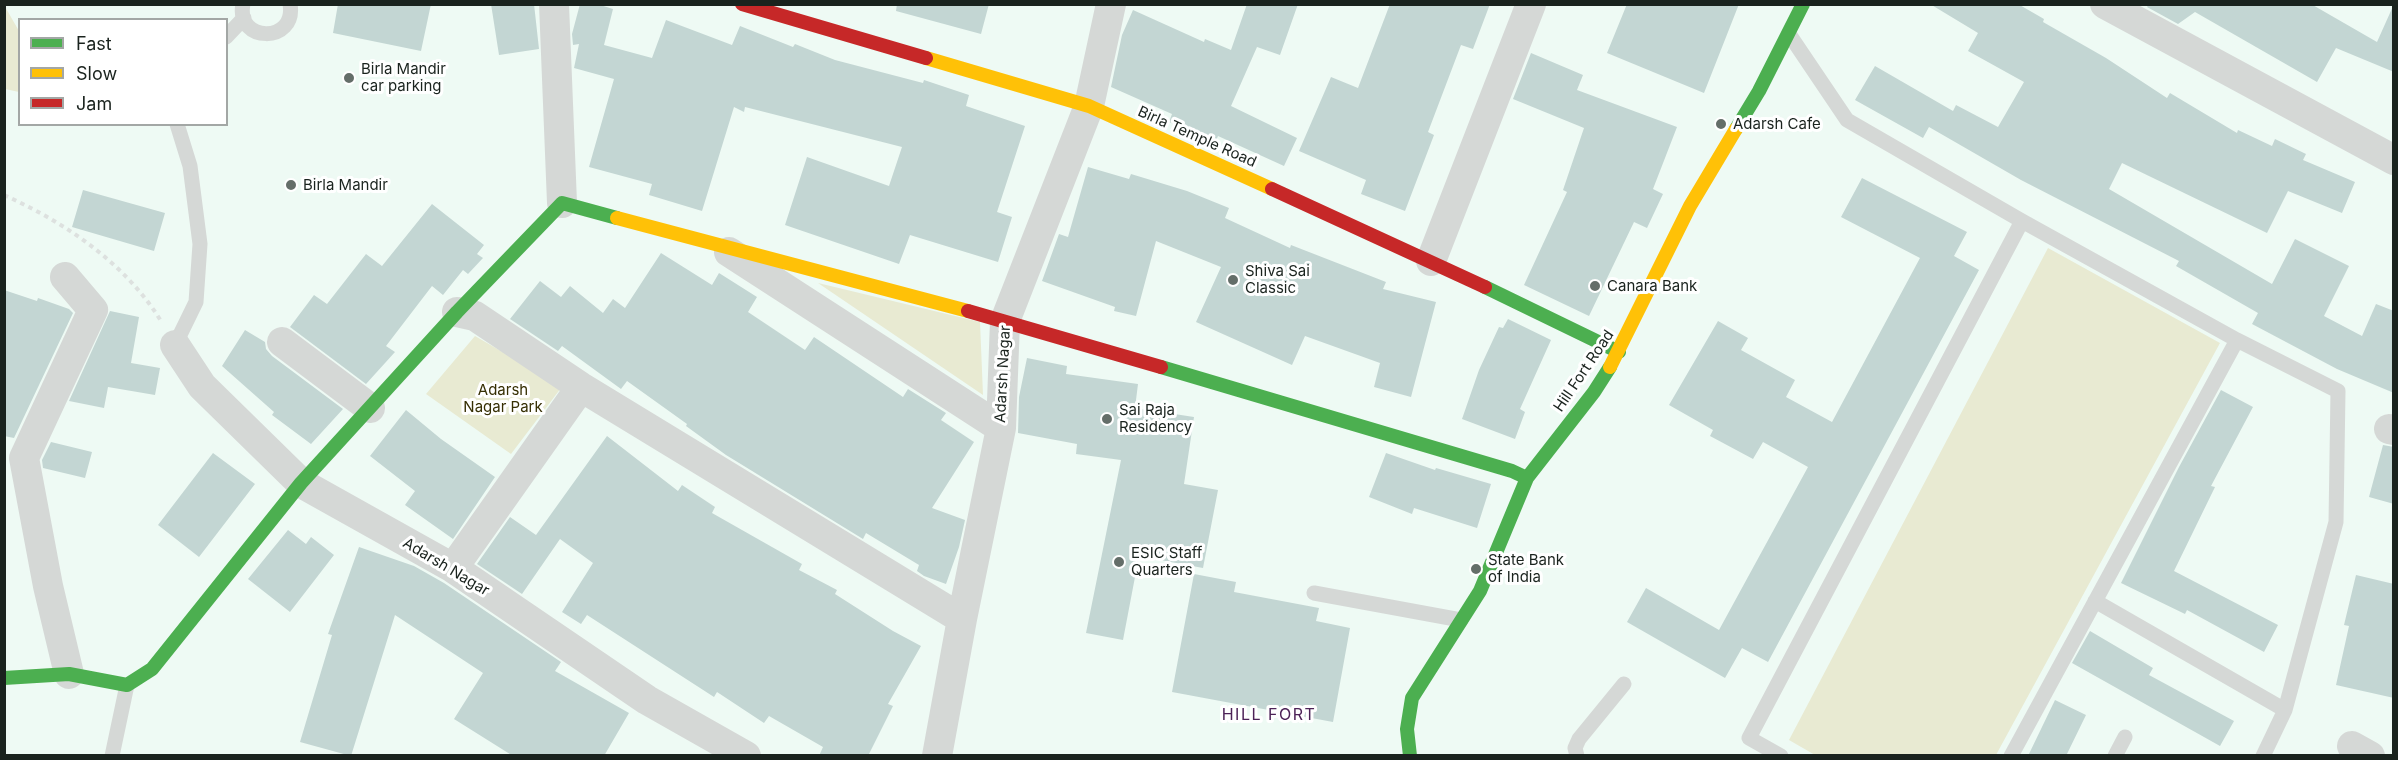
<!DOCTYPE html>
<style>
body{margin:0}
#map{position:relative;width:2398px;height:760px;overflow:hidden;background:#eefaf4;font-family:Inter,sans-serif}
canvas{display:block}
.frame{position:absolute;inset:0;border:6px solid #1a231e;pointer-events:none}
.legend{position:absolute;left:18px;top:18px;width:210px;height:108px;box-sizing:border-box;background:#fff;border:2px solid #a3a7a5;margin:0;padding:8px 10px;list-style:none;font-size:18px;color:#1a231e}
.legend li{display:flex;align-items:center;gap:12px;height:30px}
.legend b{width:30px;border:2px solid #a3a7a5}
</style>
<div id="map">
<canvas width="2398" height="760"></canvas>
<div class="frame"></div>
<ul class="legend">
<li><b style="height:8px;background:#4caf50"></b>Fast</li>
<li><b style="height:8px;background:#ffc107"></b>Slow</li>
<li><b style="height:8px;background:#c62828"></b>Jam</li>
</ul>
</div>
<script>
const ctx = document.querySelector('canvas').getContext('2d');
ctx.lineJoin = 'round';
function fillPath(path, color) {
  ctx.fillStyle = color;
  ctx.fill(path, 'evenodd');
}
function trace(path, color, width, dash) {
  ctx.strokeStyle = color;
  ctx.lineWidth = width;
  ctx.lineCap = dash ? 'butt' : 'round';
  ctx.setLineDash(dash || []);
  ctx.stroke(path);
}
function label(font, color, halo, rows, align = 'center') {
  ctx.font = font + ' Inter,sans-serif';
  ctx.lineWidth = 6;
  ctx.setLineDash([]);
  ctx.textBaseline = 'middle';
  ctx.strokeStyle = halo;
  ctx.fillStyle = color;
  for (const [text, x, y, turn = 0] of rows) {
    ctx.save();
    ctx.translate(x, y);
    ctx.rotate((+turn || 0) * Math.PI / 180);
    ctx.textAlign = isNaN(turn) ? turn : align;
    if (halo) ctx.strokeText(text, 0, 0);
    ctx.fillText(text, 0, 0);
    ctx.restore();
  }
}
fillPath(new Path2D(`
 M 4,5 L 19,31 L 19,92 L 5,89 Z
 M 2048,248 L 2220,343 L 1996,755 L 1815,755 L 1789,740 Z
 M 818,283 L 980,322 L 983,395 Z
 M 475,336 L 539,373 L 561,388 L 511,454 L 426,394 Z`), '#e8ead2');
fillPath(new Path2D(`
 M 338,4 L 431,4 L 421,51 L 333,33 Z
 M 491,4 L 534,4 L 539,49 L 499,55 Z
 M 580,4 L 597,4 L 613,9 L 604,45 L 652,58 L 666,20 L 732,45 L 740,26 L 793,47 L 795,44 L 835,60 L 923,83 L 924,80 L 969,95 L 966,106 L 1025,126 L 997,212 L 1012,217 L 998,262 L 910,235 L 899,264 L 785,225 L 807,157 L 889,186 L 902,147 L 745,107 L 744,112 L 734,107 L 702,211 L 649,195 L 652,184 L 589,167 L 614,79 L 574,68 L 579,44 L 573,45 L 572,34 Z
 M 897,4 L 989,4 L 981,34 L 896,11 Z
 M 1247,4 L 1298,4 L 1280,55 L 1257,47 L 1231,106 L 1297,138 L 1284,166 L 1218,136 L 1215,143 L 1169,122 L 1172,114 L 1111,87 L 1122,35 L 1133,10 L 1204,42 L 1205,39 L 1231,50 Z
 M 1390,4 L 1490,4 L 1473,49 L 1461,45 L 1428,132 L 1434,135 L 1405,211 L 1361,194 L 1366,180 L 1299,151 L 1331,77 L 1358,88 Z
 M 1627,4 L 1739,4 L 1704,93 L 1607,53 Z
 M 1930,4 L 2018,4 L 2044,19 L 2043,22 L 2106,58 L 2167,98 L 2170,93 L 2237,133 L 2238,130 L 2272,146 L 2275,139 L 2306,154 L 2303,160 L 2355,182 L 2342,213 L 2288,191 L 2267,233 L 2122,163 L 2109,189 L 2272,284 L 2295,239 L 2349,266 L 2324,316 L 2362,336 L 2376,304 L 2394,311 L 2394,393 L 2337,369 L 2252,324 L 2258,313 L 2176,266 L 2179,261 L 2021,180 L 1929,127 L 1923,138 L 1855,100 L 1875,66 L 1953,111 L 1956,105 L 1998,127 L 2024,82 L 1968,51 L 1978,33 Z
 M 2149,4 L 2311,4 L 2377,42 L 2394,4 L 2394,72 L 2336,48 L 2317,82 L 2195,12 L 2178,24 L 2147,7 Z
 M 1531,53 L 1583,75 L 1577,90 L 1677,127 L 1653,189 L 1663,194 L 1647,228 L 1634,222 L 1589,316 L 1524,285 L 1567,192 L 1563,190 L 1584,128 L 1513,99 Z
 M 1088,167 L 1129,179 L 1131,174 L 1187,191 L 1229,208 L 1225,218 L 1290,248 L 1291,245 L 1386,282 L 1383,289 L 1436,302 L 1411,397 L 1374,387 L 1380,363 L 1305,336 L 1292,365 L 1196,322 L 1221,267 L 1156,241 L 1136,316 L 1114,311 L 1115,307 L 1042,281 L 1059,234 L 1068,237 Z
 M 1862,178 L 1967,232 L 1954,256 L 1979,270 L 1768,662 L 1742,648 L 1725,678 L 1627,622 L 1646,588 L 1719,630 L 1808,467 L 1763,442 L 1753,459 L 1710,436 L 1713,430 L 1669,405 L 1718,321 L 1748,338 L 1741,350 L 1795,380 L 1786,397 L 1832,422 L 1920,258 L 1841,217 Z
 M 83,190 L 165,213 L 154,251 L 72,227 Z
 M 432,204 L 484,245 L 477,254 L 483,258 L 468,274 L 463,270 L 443,295 L 432,286 L 386,346 L 395,352 L 366,384 L 290,327 L 314,295 L 327,304 L 366,254 L 382,266 Z
 M 661,253 L 712,285 L 719,273 L 757,297 L 748,312 L 805,350 L 814,337 L 903,397 L 908,389 L 946,413 L 941,420 L 974,442 L 932,508 L 965,520 L 959,547 L 946,584 L 924,576 L 917,571 L 919,565 L 866,533 L 863,539 L 726,455 L 686,426 L 687,424 L 627,381 L 621,389 L 562,346 L 558,351 L 510,319 L 540,281 L 561,297 L 570,286 L 603,313 L 613,299 L 625,308 Z
 M 4,290 L 37,301 L 38,298 L 69,309 L 73,313 L 14,438 L 4,436 Z
 M 110,311 L 139,317 L 131,363 L 160,368 L 155,395 L 108,387 L 104,408 L 69,401 Z
 M 1508,319 L 1551,340 L 1520,409 L 1525,412 L 1515,439 L 1462,419 L 1479,370 L 1499,327 L 1503,328 Z
 M 245,330 L 265,342 L 266,349 L 272,356 L 343,409 L 311,444 L 272,415 L 274,412 L 222,366 Z
 M 1027,358 L 1067,366 L 1066,374 L 1138,384 L 1135,408 L 1194,417 L 1184,484 L 1218,490 L 1203,568 L 1139,556 L 1123,640 L 1086,633 L 1121,460 L 1076,454 L 1077,444 L 1018,433 L 1019,397 Z
 M 2221,390 L 2253,407 L 2211,486 L 2215,487 L 2174,571 L 2278,625 L 2264,652 L 2187,610 L 2185,614 L 2121,583 L 2179,467 Z
 M 406,410 L 441,439 L 495,477 L 453,539 L 405,505 L 415,491 L 370,456 Z
 M 607,436 L 678,491 L 682,485 L 715,507 L 712,513 L 802,564 L 799,570 L 837,590 L 835,594 L 893,631 L 921,646 L 888,704 L 893,706 L 868,756 L 819,756 L 823,747 L 769,716 L 764,723 L 717,692 L 714,697 L 587,615 L 581,624 L 562,612 L 593,563 L 560,539 L 522,594 L 477,564 L 510,517 L 536,535 Z
 M 51,442 L 92,452 L 85,478 L 43,468 L 42,460 Z
 M 2383,445 L 2394,447 L 2394,504 L 2369,497 Z
 M 213,453 L 255,484 L 199,557 L 158,525 Z
 M 1386,453 L 1435,470 L 1436,468 L 1491,484 L 1477,528 L 1414,508 L 1412,514 L 1369,497 Z
 M 288,530 L 306,544 L 311,537 L 334,555 L 290,612 L 248,579 Z
 M 359,547 L 414,566 L 444,583 L 561,662 L 555,671 L 629,713 L 604,756 L 513,756 L 454,719 L 483,673 L 395,615 L 351,756 L 300,742 L 332,635 L 328,634 Z
 M 1194,574 L 1236,582 L 1234,592 L 1319,608 L 1316,621 L 1350,628 L 1333,722 L 1172,692 Z
 M 2356,575 L 2394,584 L 2394,698 L 2336,685 L 2349,626 L 2344,625 Z
 M 2090,631 L 2153,668 L 2149,675 L 2234,721 L 2220,746 L 2072,663 Z
 M 2055,700 L 2086,715 L 2066,756 L 2028,756 Z`), '#c3d6d3');
trace(new Path2D(`
 M 4,195 C 66,223 125,263 161,321`), '#dde1df', 4, [4.5, 4.5]);
trace(new Path2D(`
 M 243,4 C 235,43 297,44 290,4
 M 1789,34 L 1847,120 L 2022,221 L 2237,340 L 2338,391 L 2336,522 L 2285,710 L 2263,756
 M 226,37 L 244,18
 M 175,345 L 196,302 L 200,244 L 190,166 L 177,124
 M 1314,593 L 1461,620
 M 2095,601 L 2285,710
 M 112,756 L 127,685
 M 1577,756 L 1575,748 L 1579,739 L 1624,684
 M 1781,756 L 1749,738 L 2022,221
 M 2011,756 L 2237,340
 M 2115,756 L 2125,737`), '#d5d8d6', 15);
trace(new Path2D(`
 M 554,4 L 562,203
 M 2105,4 L 2394,160
 M 729,252 L 1001,428
 M 1431,261 L 1531,4
 M 65,277 L 93,310 L 24,458 L 48,586 L 69,674
 M 457,312 L 475,316 L 581,387 L 962,619
 M 282,342 L 370,408
 M 175,345 L 202,386 L 301,483 L 453,568 L 647,700 L 746,756
 M 2389,429 L 2394,430
 M 453,568 L 581,387
 M 2352,746 L 2370,756
 M 937,756 L 962,619 L 1001,428 L 1005,321 L 1089,106 L 1111,4`), '#d5d8d6', 30);
trace(new Path2D(`
 M 1736,129 L 1759,91 L 1803,4
 M 1485,287 L 1619,352
 M 1161,367 L 1512,471 L 1527,478
 M 4,678 L 69,674 L 127,685 L 152,669 L 301,483 L 457,312 L 562,203 L 617,218
 M 1410,756 L 1407,729 L 1412,698 L 1480,591 L 1527,478 L 1594,392 L 1610,367`), '#4caf50', 14);
trace(new Path2D(`
 M 926,58 L 1089,106 L 1272,189
 M 617,218 L 968,311
 M 1610,367 L 1690,206 L 1736,129`), '#ffc107', 14);
trace(new Path2D(`
 M 742,4 L 926,58
 M 1272,189 L 1485,287
 M 968,311 L 1161,367`), '#c62828', 14);
for (const [x, y, r, color] of [
 [349,78,6,"#646e69"],
 [1721,124,6,"#646e69"],
 [291,185,6,"#646e69"],
 [1233,280,6,"#646e69"],
 [1595,286,6,"#646e69"],
 [1107,419,6,"#646e69"],
 [1119,562,6,"#646e69"],
 [1476,569,6,"#646e69"]
]) {
  const dot = new Path2D();
  dot.arc(x, y, r, 0, 2 * Math.PI);
  ctx.fillStyle = color;
  ctx.fill(dot);
  trace(dot, '#fff', 2);
}
label('15px', '#1a231e', '#fff', [
 ["Birla Mandir",361,69],
 ["car parking",361,86],
 ["Adarsh Cafe",1733,124],
 ["Birla Mandir",303,185],
 ["Shiva Sai",1245,271],
 ["Classic",1245,288],
 ["Canara Bank",1607,286],
 ["Sai Raja",1119,410],
 ["Residency",1119,427],
 ["ESIC Staff",1131,553],
 ["Quarters",1131,570],
 ["State Bank",1488,560],
 ["of India",1488,577]
], 'left');
label('15px', '#1a231e', '#fff', [
 ["Birla Temple Road",1197,137,24],
 ["Hill Fort Road",1584,371,-56],
 ["Adarsh Nagar",1003,374,-87],
 ["Adarsh Nagar",446,567,31]
]);
label('15px', '#362f04', '#fff', [
 ["Adarsh",503,390],
 ["Nagar Park",503,407]
]);
ctx.letterSpacing = '1.5px';
label('16px', '#4c2257', '#fff', [
 ["HILL FORT",1269,715]
]);
ctx.letterSpacing = '0px';
</script>
